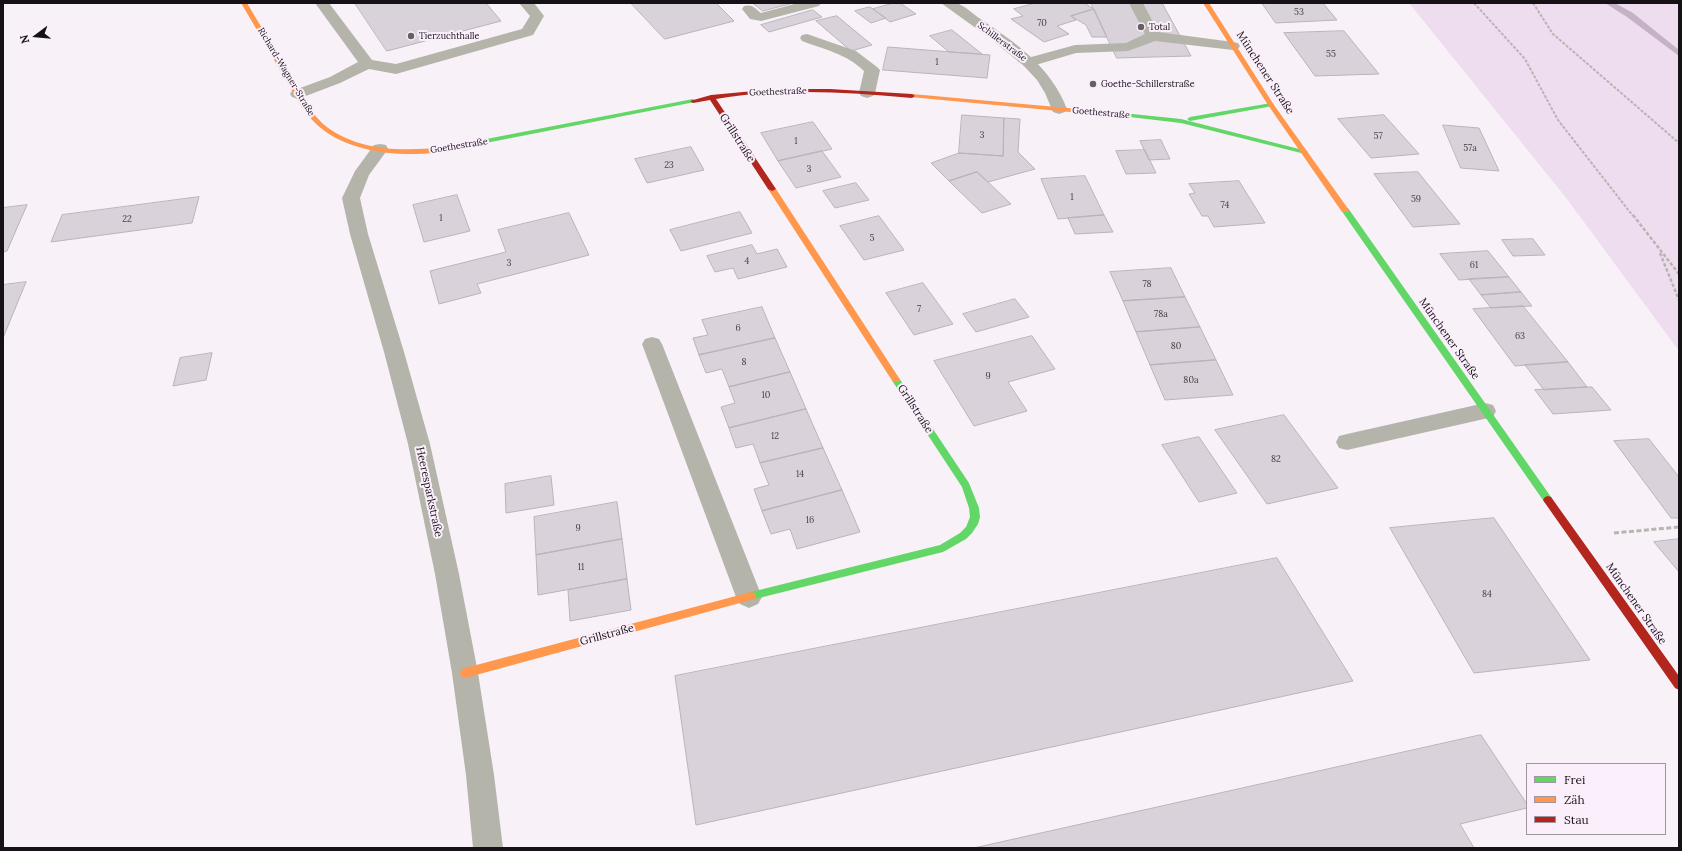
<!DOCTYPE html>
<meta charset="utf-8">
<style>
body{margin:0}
#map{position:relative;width:1682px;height:851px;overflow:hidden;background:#f8f2f8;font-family:Lora,serif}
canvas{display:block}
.frame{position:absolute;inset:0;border:4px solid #161116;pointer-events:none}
.legend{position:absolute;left:1526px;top:763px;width:140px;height:72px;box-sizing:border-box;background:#fbeffb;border:1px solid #9f969f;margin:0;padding:5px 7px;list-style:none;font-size:12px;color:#161116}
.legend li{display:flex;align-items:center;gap:8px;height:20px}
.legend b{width:20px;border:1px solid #9f969f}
.north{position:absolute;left:16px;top:16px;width:40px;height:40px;-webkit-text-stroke:3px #fbeffb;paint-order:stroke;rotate:254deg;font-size:11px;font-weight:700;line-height:16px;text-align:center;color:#161116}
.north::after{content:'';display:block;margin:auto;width:14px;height:18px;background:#161116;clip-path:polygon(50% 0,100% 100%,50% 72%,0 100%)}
</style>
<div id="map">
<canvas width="1682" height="851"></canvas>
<div class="frame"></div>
<ul class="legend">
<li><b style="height:5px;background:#63d668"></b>Frei</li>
<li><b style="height:5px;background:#ff974d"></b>Zäh</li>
<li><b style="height:5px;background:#b3261e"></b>Stau</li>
</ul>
<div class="north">N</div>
</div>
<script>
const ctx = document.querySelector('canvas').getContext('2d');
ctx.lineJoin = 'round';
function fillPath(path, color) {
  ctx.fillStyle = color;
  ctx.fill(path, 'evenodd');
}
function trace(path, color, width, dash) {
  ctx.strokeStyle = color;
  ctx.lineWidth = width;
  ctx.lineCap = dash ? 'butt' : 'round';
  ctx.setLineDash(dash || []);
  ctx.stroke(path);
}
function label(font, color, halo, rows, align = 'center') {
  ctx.font = font + ' Lora,serif';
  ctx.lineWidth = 4;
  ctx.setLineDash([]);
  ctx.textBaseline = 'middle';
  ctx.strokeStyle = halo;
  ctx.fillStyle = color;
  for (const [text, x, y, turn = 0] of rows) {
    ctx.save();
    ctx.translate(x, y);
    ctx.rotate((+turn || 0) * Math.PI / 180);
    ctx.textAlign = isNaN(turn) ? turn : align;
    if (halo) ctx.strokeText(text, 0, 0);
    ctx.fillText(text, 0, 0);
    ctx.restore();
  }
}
fillPath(new Path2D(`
 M 1409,3 L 1679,3 L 1679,351 L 1567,199 Z`), '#eeddef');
fillPath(new Path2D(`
 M 1605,3 L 1615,3 L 1633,13 L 1679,50 L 1679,56 L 1627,17 Z`), '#c6b2c6');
const building = new Path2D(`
 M 355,3 L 486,3 L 501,21 L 387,51 Z
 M 631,3 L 716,3 L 734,21 L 665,39 Z
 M 753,3 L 793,3 L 763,11 Z
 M 894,3 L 900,3 L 916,14 L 890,22 L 873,9 Z
 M 1036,3 L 1084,3 L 1094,9 L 1071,16 L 1076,20 L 1057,26 L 1069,34 L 1044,42 L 1011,19 L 1023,16 L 1014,9 Z
 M 1091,3 L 1162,3 L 1191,56 L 1117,58 Z
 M 1262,3 L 1323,3 L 1337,20 L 1276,23 Z
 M 870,7 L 873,9 L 886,18 L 871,23 L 855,11 Z
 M 1094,9 L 1107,37 L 1092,37 L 1086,25 L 1071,16 Z
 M 813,10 L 822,17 L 769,32 L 761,25 Z
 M 837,16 L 872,45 L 851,51 L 816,21 Z
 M 952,30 L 982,54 L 949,52 L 930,36 Z
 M 1344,31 L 1379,74 L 1315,76 L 1284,33 Z
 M 888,47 L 990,55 L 987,78 L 883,70 Z
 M 962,115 L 1004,118 L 1003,156 L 959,153 Z
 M 1384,115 L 1419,154 L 1371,158 L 1338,119 Z
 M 1004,118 L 1020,119 L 1018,152 L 1035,169 L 988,182 L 977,172 L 949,181 L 931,163 L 959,153 L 1003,156 Z
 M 813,122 L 832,149 L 778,161 L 761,133 Z
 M 1443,125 L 1479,128 L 1499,171 L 1461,168 Z
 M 1161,140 L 1170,159 L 1149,160 L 1140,141 Z
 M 691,147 L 704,170 L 647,183 L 635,159 Z
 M 1145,150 L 1156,173 L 1126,174 L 1116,151 Z
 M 822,151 L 841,177 L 796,188 L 778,161 Z
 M 977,172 L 988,182 L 1011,204 L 982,213 L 949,181 Z
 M 1418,172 L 1460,224 L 1413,227 L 1374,174 Z
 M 1085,176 L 1104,215 L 1058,219 L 1041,179 Z
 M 1239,181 L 1265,223 L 1214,227 L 1208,216 L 1202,216 L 1189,194 L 1195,193 L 1189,184 Z
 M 856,183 L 869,200 L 835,208 L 823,191 Z
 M 457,195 L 470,231 L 424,242 L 413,205 Z
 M 199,197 L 192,223 L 51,242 L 62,215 Z
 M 27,205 L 7,251 L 3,252 L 3,208 Z
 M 740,212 L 752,233 L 681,251 L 670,230 Z
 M 569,213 L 589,255 L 477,284 L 481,293 L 439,304 L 430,271 L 506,252 L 498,230 Z
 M 1104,215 L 1113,232 L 1075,234 L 1068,218 Z
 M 879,216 L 904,250 L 864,260 L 840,226 Z
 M 1533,239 L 1545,255 L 1513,256 L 1502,240 Z
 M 752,245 L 757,254 L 777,249 L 787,267 L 738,279 L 733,268 L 715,272 L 707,256 Z
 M 1488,251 L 1509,277 L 1459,280 L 1440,254 Z
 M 1171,268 L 1185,297 L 1123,301 L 1110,272 Z
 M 1509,277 L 1521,292 L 1481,295 L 1469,279 Z
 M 26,282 L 3,338 L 3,285 Z
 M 923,283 L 953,324 L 914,335 L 886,293 Z
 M 1521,292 L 1532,306 L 1491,308 L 1481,295 Z
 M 1185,297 L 1200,327 L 1136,332 L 1123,301 Z
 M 1015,299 L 1029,317 L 976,332 L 963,314 Z
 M 1523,306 L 1568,362 L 1515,366 L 1473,309 Z
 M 762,307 L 775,338 L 699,355 L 693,338 L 708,335 L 702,320 Z
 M 1200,327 L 1216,360 L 1150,365 L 1136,332 Z
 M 1032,336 L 1055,369 L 1008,382 L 1027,411 L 974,426 L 934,361 Z
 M 775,338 L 790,372 L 729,387 L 722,369 L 706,373 L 699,355 Z
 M 212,353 L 206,380 L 173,386 L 180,358 Z
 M 1216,360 L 1233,395 L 1165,400 L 1150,365 Z
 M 1568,362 L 1587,387 L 1544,390 L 1525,365 Z
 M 790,372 L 806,409 L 729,428 L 721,407 L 735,403 L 729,387 Z
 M 1587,387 L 1592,387 L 1611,410 L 1553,414 L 1535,390 Z
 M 806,409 L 823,448 L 760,463 L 753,444 L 736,448 L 729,428 Z
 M 1284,415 L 1338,488 L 1267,504 L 1215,430 Z
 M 1199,437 L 1237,493 L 1199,502 L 1162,445 Z
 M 1649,439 L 1679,477 L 1679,518 L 1671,518 L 1614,441 Z
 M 823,448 L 842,490 L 762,511 L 754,489 L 769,485 L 760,463 Z
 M 551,476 L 554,505 L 506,513 L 505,484 Z
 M 842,490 L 860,532 L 797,549 L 790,529 L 771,534 L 762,511 Z
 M 617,502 L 622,539 L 536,555 L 534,517 Z
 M 1494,518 L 1590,660 L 1474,673 L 1390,528 Z
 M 622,539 L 627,579 L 538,595 L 536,555 Z
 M 1679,539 L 1679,572 L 1654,542 Z
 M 1277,558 L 1353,681 L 696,825 L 675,676 Z
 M 627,579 L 631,610 L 570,621 L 568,590 Z
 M 1481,735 L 1527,804 L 1527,808 L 1460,824 L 1474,848 L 974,848 Z`);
fillPath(building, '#dad2da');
trace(building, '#b9b4b9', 1);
trace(new Path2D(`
 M 1474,3 L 1525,59 L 1558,120 L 1633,216
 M 1533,3 L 1553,34 L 1679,143`), '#b7b5b1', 2, [3, 1.5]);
trace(new Path2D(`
 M 1633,215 L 1679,274
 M 1660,253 L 1679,300`), '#b7b5b1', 2.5, [3.5, 2]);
trace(new Path2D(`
 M 1614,533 L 1679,527`), '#b7b5b1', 3, [5, 2.5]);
fillPath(new Path2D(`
 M 315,3 L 329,3 L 372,60 L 396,64 L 522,29 L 530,16 L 519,3 L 534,3 L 544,16 L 533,35 L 396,74 L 369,69 L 340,83 L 298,99 L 292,97 L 290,94 L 292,91 L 330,77 L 358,62 Z
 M 798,3 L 821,3 L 819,6 L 761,21 L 750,19 L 742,9 L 744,6 C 753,4 754,8 761,13 Z
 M 1129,3 L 1143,3 L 1158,32 L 1233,42 L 1238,43 L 1240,46 L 1238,49 L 1233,50 L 1155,41 L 1128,51 L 1076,53 L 1029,67 L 1024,65 L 1021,62 L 1024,59 L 1075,45 L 1126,43 L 1145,34 Z
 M 807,34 L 856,51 L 877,67 L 880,70 L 875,93 L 873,96 L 867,98 L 861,96 L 859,93 L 864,71 C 847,54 823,49 802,41 L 800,38 L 802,35 Z
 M 652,337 L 659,339 L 662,344 L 762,597 L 758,604 L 749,608 L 740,604 L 736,597 L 642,344 L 645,339 Z
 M 1485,403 L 1493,405 L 1496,411 L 1493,417 L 1347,450 L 1339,448 L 1336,442 L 1339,436 L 1347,434 Z`), '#b5b4ab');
fillPath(new Path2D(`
 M 941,3 C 946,3 952,2 956,3 C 964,5 973,14 979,18 C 1015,42 1051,67 1067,109 L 1065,112 L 1059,114 L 1053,112 L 1045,93 L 1037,80 L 1024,66 L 991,39 Z
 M 380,144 L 386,145 L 388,149 L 369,175 L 360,198 L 368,234 L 404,352 L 430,444 L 459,574 L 478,673 L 494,775 L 503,848 L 473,848 L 466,775 L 452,673 L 435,574 L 408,444 L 384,352 L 350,234 L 342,198 L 355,171 L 374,145 Z`), '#b5b4ab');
fillPath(new Path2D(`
 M 693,99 L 695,100 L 695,102 L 450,150 L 447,148 L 450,146 Z
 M 1271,103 L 1274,105 L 1273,106 L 1190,121 L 1187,119 L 1190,117 Z
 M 1123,113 L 1181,119 L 1307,151 L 1308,152 L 1305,154 L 1181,123 L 1121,116 L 1120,115 Z
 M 1342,208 L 1348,208 L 1551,497 L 1553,500 L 1551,503 L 1545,503 L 1341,210 Z
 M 896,377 L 899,378 L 969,483 L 979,508 L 980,517 L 978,524 L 972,533 L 966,539 L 943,552 L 751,600 L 747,599 L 746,596 L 747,593 L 751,592 L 940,545 L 960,533 L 966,527 L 970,517 L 969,508 L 962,487 L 893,382 L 892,380 L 893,378 Z`), '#63d668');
fillPath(new Path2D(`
 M 241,3 L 247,3 L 310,109 C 314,114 318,119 322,123 C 357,153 408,152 450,146 L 453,148 C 446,154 417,154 406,154 C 368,153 327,143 304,110 C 296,99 290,86 282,74 C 269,50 255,27 241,3 Z
 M 1203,3 L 1209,3 L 1274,105 L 1349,210 L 1348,212 L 1342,212 L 1268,105 Z
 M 912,94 L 1123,113 L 1126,115 L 1123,117 L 910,97 L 909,96 Z
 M 769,187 L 772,187 L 776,189 L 899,378 L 900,380 L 899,382 L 893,382 L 768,189 Z
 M 751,592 L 755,593 L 756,596 L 755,599 L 751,600 L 465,678 L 461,676 L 460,673 L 461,670 L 465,668 Z`), '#ff974d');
fillPath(new Path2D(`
 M 775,89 L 830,89 L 912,94 L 915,96 L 912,98 C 847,92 780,88 716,99 L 776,189 L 772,191 L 768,189 L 710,100 L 693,103 L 690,101 L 711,95 Z
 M 1548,496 L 1551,497 L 1679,676 L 1679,690 L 1675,688 L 1545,503 L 1543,500 L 1545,497 Z`), '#b3261e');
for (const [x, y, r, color] of [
 [1141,27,4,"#656065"],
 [411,36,4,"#656065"],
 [1093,84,4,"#656065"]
]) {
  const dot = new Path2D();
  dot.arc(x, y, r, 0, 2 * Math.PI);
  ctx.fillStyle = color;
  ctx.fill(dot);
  trace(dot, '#fbeffb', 1.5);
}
label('9px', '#474147', null, [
 ["53",1299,12],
 ["70",1042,23],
 ["55",1331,54],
 ["1",937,62],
 ["3",982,135],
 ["57",1378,136],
 ["1",796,141],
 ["57a",1470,148],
 ["23",669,165],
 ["3",809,169],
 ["1",1072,197],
 ["59",1416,199],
 ["74",1225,205],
 ["1",441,218],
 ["22",127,219],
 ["5",872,238],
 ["4",747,261],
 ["3",509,263],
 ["61",1474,265],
 ["78",1147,284],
 ["7",919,309],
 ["78a",1161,314],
 ["6",738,328],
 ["63",1520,336],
 ["80",1176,346],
 ["8",744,362],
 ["9",988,376],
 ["80a",1191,380],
 ["10",766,395],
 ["12",775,436],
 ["82",1276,459],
 ["14",800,474],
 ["16",810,520],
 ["9",578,528],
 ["11",581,567],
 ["84",1487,594]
]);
label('9px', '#161116', '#fbeffb', [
 ["Total",1149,27],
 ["Tierzuchthalle",419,36],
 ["Goethe-Schillerstraße",1101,84]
], 'left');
label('9px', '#161116', '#fbeffb', [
 ["Schillerstraße",1002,42,37],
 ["Richard-Wagner-Straße",286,72,59],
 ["Goethestraße",778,92,-2],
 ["Goethestraße",1101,113,5],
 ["Goethestraße",459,146,-9]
]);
label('11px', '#161116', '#fbeffb', [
 ["Münchener Straße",1265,73,57],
 ["Grillstraße",737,138,57],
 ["Münchener Straße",1449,339,55],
 ["Grillstraße",915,409,57],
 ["Heeresparkstraße",429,492,78],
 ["Münchener Straße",1636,604,55],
 ["Grillstraße",607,635,-15]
]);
</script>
